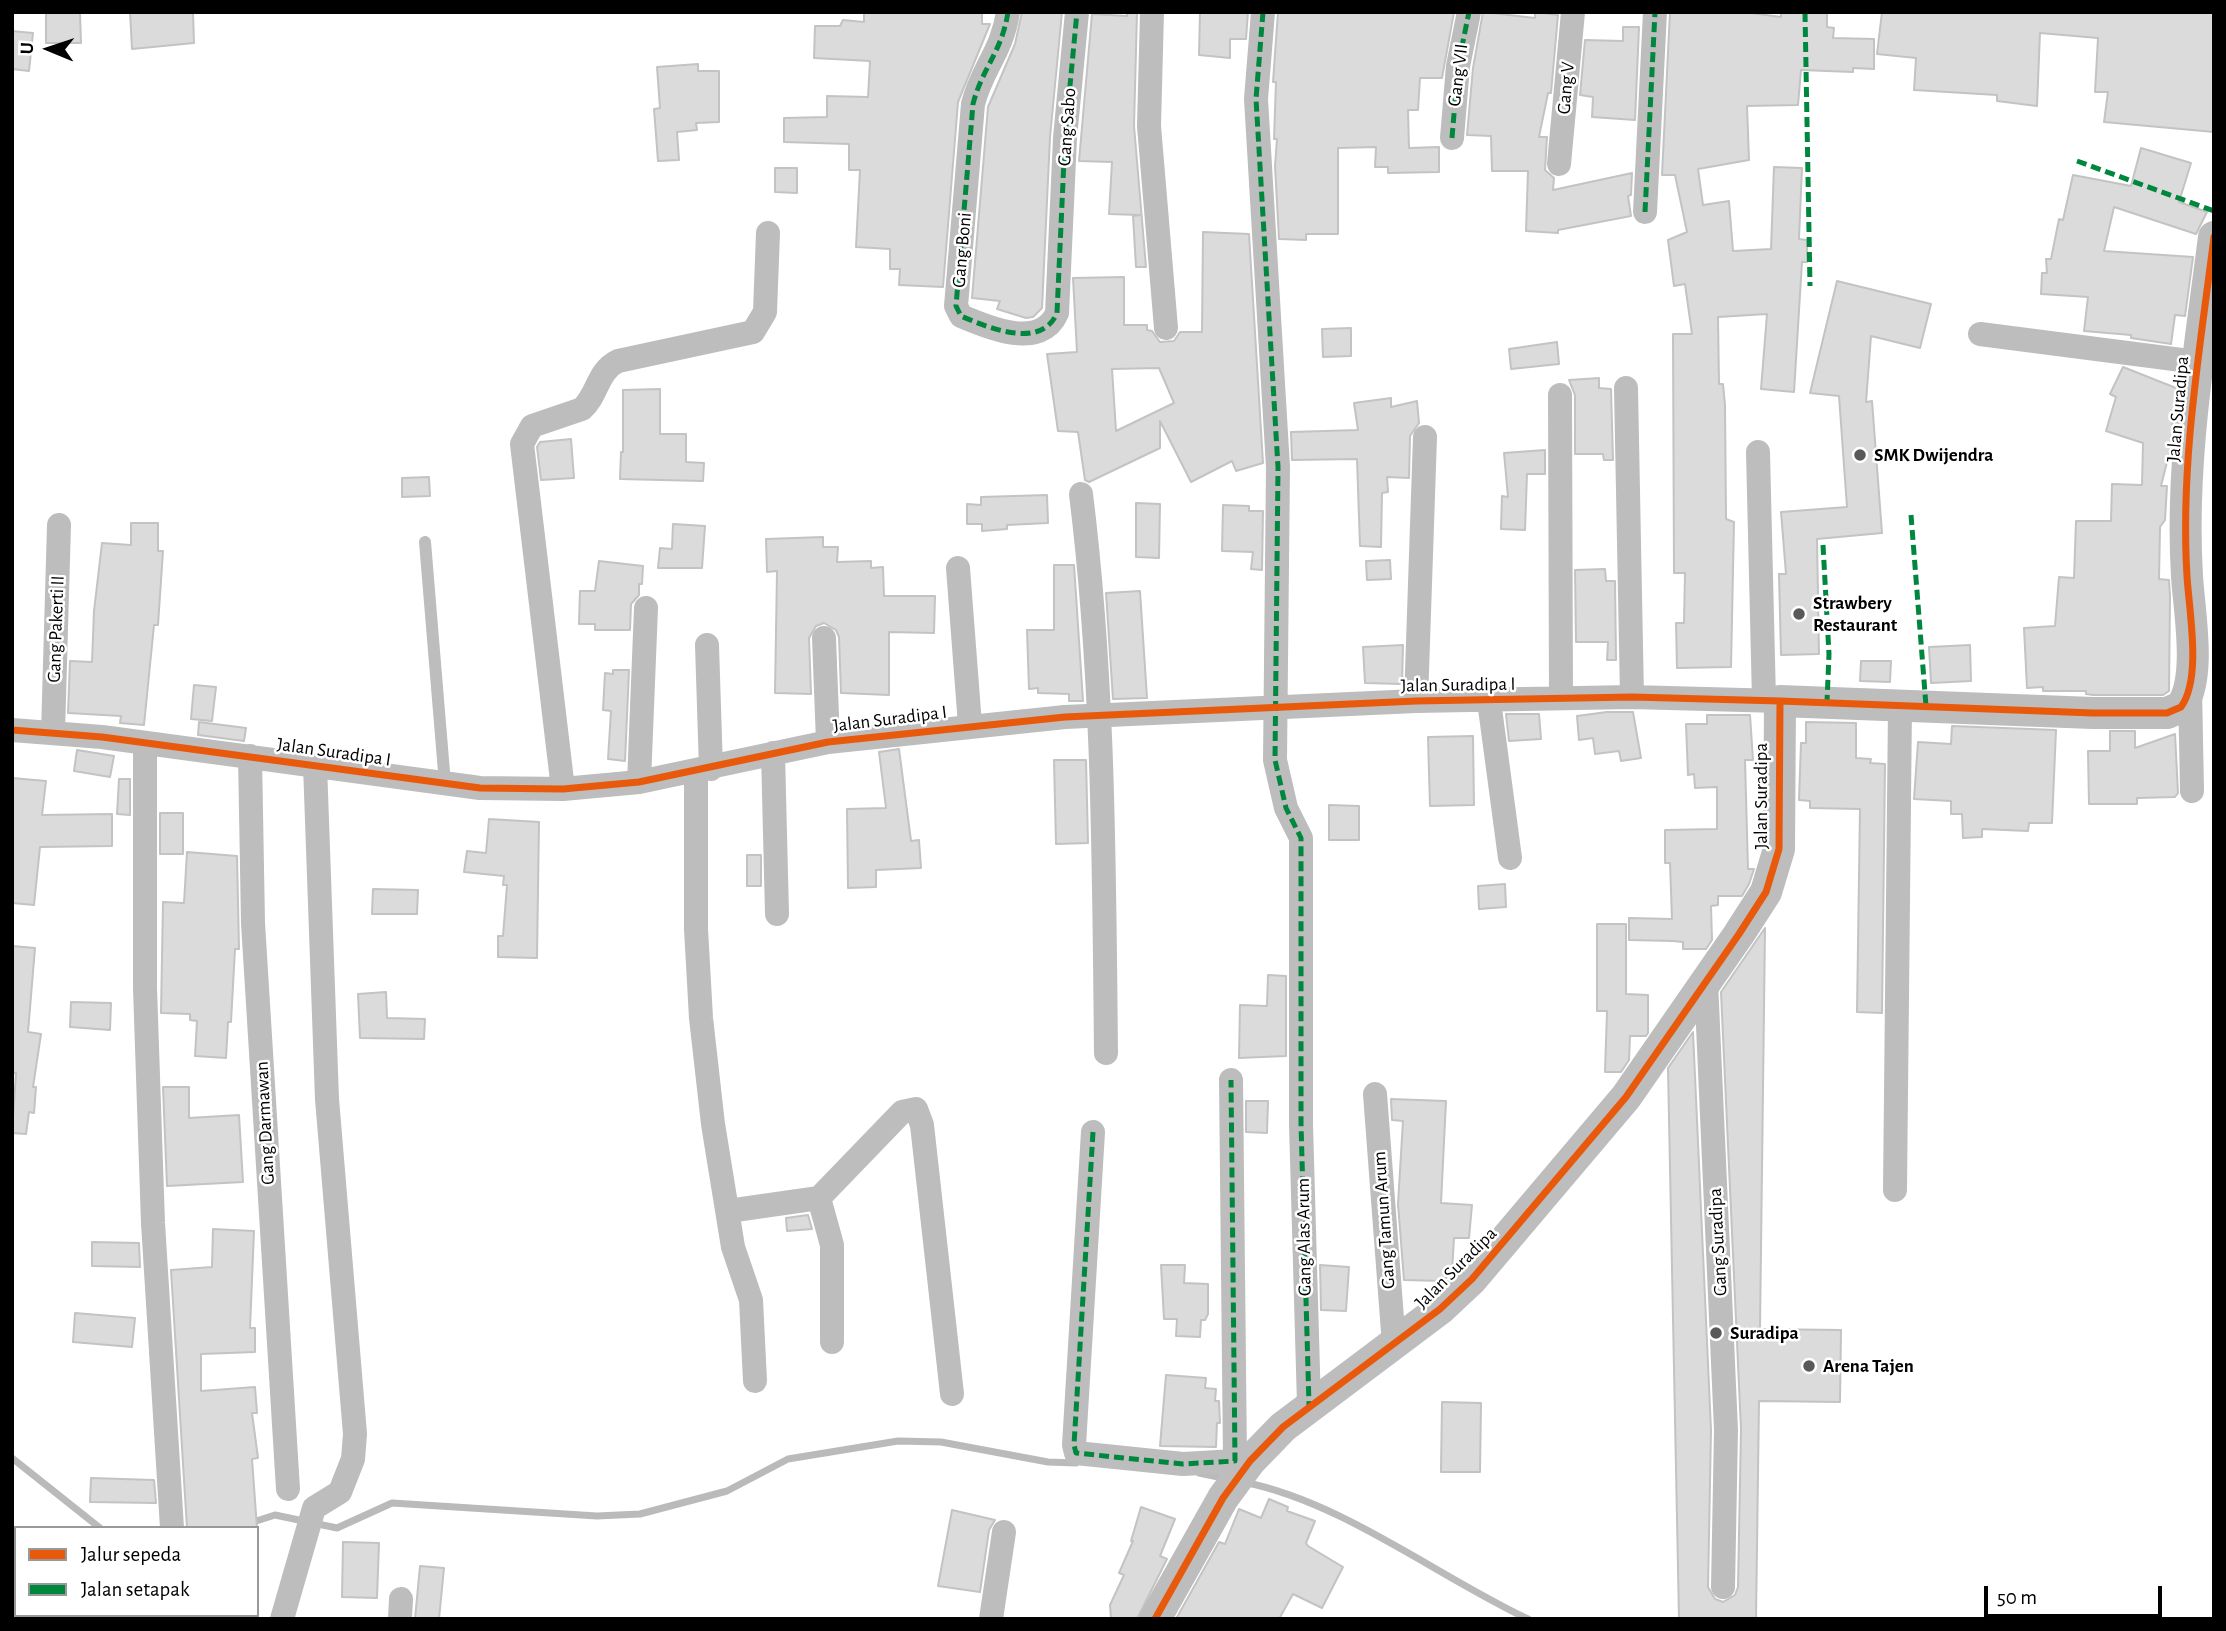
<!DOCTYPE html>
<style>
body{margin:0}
#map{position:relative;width:2226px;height:1631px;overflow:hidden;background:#fff;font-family:"Alegreya Sans",sans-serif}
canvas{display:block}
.frame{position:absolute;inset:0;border:14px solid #000;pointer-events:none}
.legend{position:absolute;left:14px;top:1526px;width:245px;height:91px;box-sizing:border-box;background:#fff;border:2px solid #999;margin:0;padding:9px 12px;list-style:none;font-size:21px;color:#000}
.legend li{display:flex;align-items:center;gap:14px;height:35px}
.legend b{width:35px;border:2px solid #999}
.north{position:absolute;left:14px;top:14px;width:70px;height:70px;-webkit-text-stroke:5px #fff;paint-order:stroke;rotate:272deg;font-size:19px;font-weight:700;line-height:28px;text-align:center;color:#000}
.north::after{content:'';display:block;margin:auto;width:24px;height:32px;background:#000;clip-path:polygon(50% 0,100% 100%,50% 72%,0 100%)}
.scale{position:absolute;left:1984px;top:1586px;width:178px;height:32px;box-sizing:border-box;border:4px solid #000;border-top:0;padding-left:9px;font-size:21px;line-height:24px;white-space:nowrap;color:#000;-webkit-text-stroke:5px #fff;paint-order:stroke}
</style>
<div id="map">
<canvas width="2226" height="1631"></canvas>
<div class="frame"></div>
<ul class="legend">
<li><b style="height:9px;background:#e8590c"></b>Jalur sepeda</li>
<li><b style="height:9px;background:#00873e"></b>Jalan setapak</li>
</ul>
<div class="north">U</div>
<div class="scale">50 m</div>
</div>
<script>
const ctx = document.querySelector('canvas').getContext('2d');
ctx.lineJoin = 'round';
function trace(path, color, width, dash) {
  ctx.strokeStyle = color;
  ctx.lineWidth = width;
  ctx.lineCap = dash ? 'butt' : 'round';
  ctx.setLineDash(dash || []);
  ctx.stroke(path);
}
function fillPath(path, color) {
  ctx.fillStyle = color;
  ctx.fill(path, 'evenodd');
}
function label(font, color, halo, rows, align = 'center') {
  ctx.font = font + ' "Alegreya Sans",sans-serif';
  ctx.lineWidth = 5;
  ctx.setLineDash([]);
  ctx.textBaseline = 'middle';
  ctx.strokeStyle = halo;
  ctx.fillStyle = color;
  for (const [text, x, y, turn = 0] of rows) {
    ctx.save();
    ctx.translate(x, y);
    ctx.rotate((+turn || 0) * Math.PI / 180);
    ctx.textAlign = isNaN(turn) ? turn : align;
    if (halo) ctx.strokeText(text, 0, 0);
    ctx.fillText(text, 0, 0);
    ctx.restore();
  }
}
trace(new Path2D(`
 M 12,1458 L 100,1528
 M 1199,1473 L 1228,1479
 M 1243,1482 C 1341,1501 1437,1576 1528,1619
 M 250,1523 L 275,1515 L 337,1528 L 392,1503 L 597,1516 L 640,1514 L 727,1491 L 788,1459 L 898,1441 L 941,1442 L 1048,1462 L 1076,1463`), '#bababa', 7);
const building = new Path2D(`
 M 46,12 L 80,12 L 81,43 L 46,43 Z
 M 130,12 L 193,12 L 194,43 L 132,49 Z
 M 864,12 L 982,12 L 982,24 L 990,24 L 958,102 L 943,287 L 899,285 L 900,269 L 890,269 L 890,249 L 856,247 L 860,170 L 849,170 L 849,144 L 784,142 L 784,118 L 827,117 L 827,96 L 868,97 L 870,61 L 814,58 L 815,26 L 840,26 L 843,20 L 864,22 Z
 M 1022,12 L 1062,12 L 1050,137 L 1042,308 L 1033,317 L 1026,318 L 997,309 L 1000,301 L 972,298 L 988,107 L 1015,44 Z
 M 1127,12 L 1137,12 L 1134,126 L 1146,267 L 1136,267 L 1133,216 L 1140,215 L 1109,214 L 1112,162 L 1079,161 L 1092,14 L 1127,16 Z
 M 1200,12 L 1248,12 L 1246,39 L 1230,39 L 1230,58 L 1199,55 Z
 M 1278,12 L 1454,12 L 1442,78 L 1420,78 L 1418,110 L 1408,110 L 1409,148 L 1439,147 L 1439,172 L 1388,173 L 1388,167 L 1375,167 L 1376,147 L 1338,148 L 1338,234 L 1306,234 L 1306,240 L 1279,239 L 1275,166 L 1277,139 L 1274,139 L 1276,82 L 1273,82 Z
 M 1483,12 L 1535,18 L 1535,12 L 1558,15 L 1551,93 L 1548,93 L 1539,137 L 1547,137 L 1545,170 L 1554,178 L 1553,190 L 1632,173 L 1631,195 L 1628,196 L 1631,216 L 1558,230 L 1558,233 L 1526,231 L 1528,171 L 1492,171 L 1491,136 L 1467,135 L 1473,68 Z
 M 1670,12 L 1743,12 L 1781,17 L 1781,12 L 1827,12 L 1827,27 L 1834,28 L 1833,38 L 1874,39 L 1874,69 L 1853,68 L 1853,72 L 1801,70 L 1798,105 L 1747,106 L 1749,160 L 1698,169 L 1703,205 L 1729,201 L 1733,251 L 1771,249 L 1774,167 L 1802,168 L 1799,239 L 1807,240 L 1807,262 L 1802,262 L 1794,392 L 1761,389 L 1767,314 L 1718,317 L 1719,384 L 1723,384 L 1725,405 L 1726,519 L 1734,522 L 1731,667 L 1677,668 L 1676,623 L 1684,623 L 1685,573 L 1674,573 L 1673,334 L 1692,334 L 1685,284 L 1674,286 L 1668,240 L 1687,232 L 1675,175 L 1662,175 Z
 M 1882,12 L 2214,12 L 2214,132 L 2104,122 L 2108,92 L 2095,92 L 2098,38 L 2040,33 L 2037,106 L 1997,101 L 1997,95 L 1914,90 L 1916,58 L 1877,54 Z
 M 1623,27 L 1639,27 L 1635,120 L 1592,117 L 1593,97 L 1580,95 L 1585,40 L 1623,41 Z
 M 12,31 L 33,33 L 29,71 L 12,69 Z
 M 698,64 L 698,71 L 719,71 L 719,122 L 696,123 L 697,130 L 677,132 L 679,160 L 658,161 L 654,109 L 660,108 L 657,67 Z
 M 2141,148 L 2191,163 L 2179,202 L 2207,212 L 2196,234 L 2114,207 L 2104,251 L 2193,257 L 2185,316 L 2175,315 L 2171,344 L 2131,338 L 2131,335 L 2084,331 L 2088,297 L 2041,294 L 2042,273 L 2047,273 L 2046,259 L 2051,259 L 2059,219 L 2063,220 L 2073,175 L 2131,186 Z
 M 775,168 L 797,168 L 797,193 L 775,192 Z
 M 1203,232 L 1249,234 L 1263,463 L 1236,471 L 1232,461 L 1191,482 L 1160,421 L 1160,448 L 1089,482 L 1085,480 L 1078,432 L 1058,431 L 1047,354 L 1077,352 L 1073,278 L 1124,277 L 1124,325 L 1147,325 L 1147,330 L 1152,331 L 1160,342 L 1174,341 L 1180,332 L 1202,332 ZM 1159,368 L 1174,403 L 1116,431 L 1112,369 Z
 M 1837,281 L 1931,304 L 1920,348 L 1871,336 L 1866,402 L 1872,401 L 1882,533 L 1817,539 L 1819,654 L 1781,655 L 1779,574 L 1786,574 L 1781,512 L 1847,507 L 1839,396 L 1810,393 Z
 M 1351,328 L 1351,356 L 1323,357 L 1322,329 Z
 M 1557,342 L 1559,364 L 1511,369 L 1509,349 Z
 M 2123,367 L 2176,388 L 2170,450 L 2161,486 L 2167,486 L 2165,520 L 2160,527 L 2159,579 L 2169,580 L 2170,596 L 2169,691 L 2163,695 L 2093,695 L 2086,694 L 2086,691 L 2043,691 L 2043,687 L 2027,688 L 2024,628 L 2055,626 L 2059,577 L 2074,578 L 2076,521 L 2111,521 L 2112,484 L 2142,485 L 2143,443 L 2106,431 L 2116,397 L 2110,394 Z
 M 1599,378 L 1599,388 L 1611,389 L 1613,460 L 1604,460 L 1603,454 L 1575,454 L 1575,395 L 1569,380 Z
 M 660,389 L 660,434 L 686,434 L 686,462 L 704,463 L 703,481 L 620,479 L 621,452 L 623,452 L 623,390 Z
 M 1391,398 L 1391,407 L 1417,401 L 1419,423 L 1410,436 L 1409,478 L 1387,477 L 1388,492 L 1382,493 L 1381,547 L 1360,546 L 1357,459 L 1292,460 L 1291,432 L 1358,430 L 1354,403 Z
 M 571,439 L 574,478 L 541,480 L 537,447 L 540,442 Z
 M 1545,450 L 1545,474 L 1527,474 L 1525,530 L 1501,529 L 1502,496 L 1508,497 L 1504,453 Z
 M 429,477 L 430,496 L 402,497 L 402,478 Z
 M 1047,495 L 1048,523 L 1007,525 L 1007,529 L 982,531 L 982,524 L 967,524 L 967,504 L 981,505 L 981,497 Z
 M 1136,503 L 1160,504 L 1159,558 L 1136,557 Z
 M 1223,505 L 1249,506 L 1249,511 L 1263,511 L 1262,570 L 1251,569 L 1253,552 L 1222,551 Z
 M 131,523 L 158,523 L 158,551 L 163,551 L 158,625 L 154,625 L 144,725 L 120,723 L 121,716 L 68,713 L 70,661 L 92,662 L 94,611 L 102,543 L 131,545 Z
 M 673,524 L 705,526 L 702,568 L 658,568 L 660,548 L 672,549 Z
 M 823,537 L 823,547 L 838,547 L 837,562 L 871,561 L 871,568 L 883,567 L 884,596 L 935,596 L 934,633 L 889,632 L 889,695 L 841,693 L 839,637 L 836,630 L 824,623 L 816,626 L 809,638 L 811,694 L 775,693 L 777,571 L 767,572 L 766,539 Z
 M 1390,560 L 1391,579 L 1367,580 L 1366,561 Z
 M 599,561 L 643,566 L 642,584 L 639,584 L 639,595 L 631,604 L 630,630 L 595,630 L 595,624 L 579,624 L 580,591 L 595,591 Z
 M 1054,565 L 1074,565 L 1083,701 L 1069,701 L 1069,694 L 1038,693 L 1038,688 L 1029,689 L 1027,630 L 1054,630 Z
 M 1605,569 L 1606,581 L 1615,581 L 1616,660 L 1607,660 L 1608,642 L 1576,642 L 1575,570 Z
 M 1140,591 L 1147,698 L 1113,699 L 1106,593 Z
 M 1403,645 L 1402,684 L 1365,683 L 1363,647 Z
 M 1970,645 L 1971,681 L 1931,683 L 1929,647 Z
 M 1861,661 L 1891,661 L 1890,682 L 1860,681 Z
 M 613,670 L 629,670 L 625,761 L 608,759 L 611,711 L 603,710 L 605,673 L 613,674 Z
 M 194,685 L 216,687 L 212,721 L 191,719 Z
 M 1607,712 L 1633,712 L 1641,758 L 1621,761 L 1619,751 L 1595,754 L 1593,738 L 1579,740 L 1577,716 Z
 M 1506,714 L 1539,714 L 1541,739 L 1509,741 Z
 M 1707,715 L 1750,715 L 1753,760 L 1745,760 L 1748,869 L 1754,869 L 1749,884 L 1742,896 L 1718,896 L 1718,905 L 1711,906 L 1712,940 L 1706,949 L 1683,949 L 1683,942 L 1673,941 L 1629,940 L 1629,918 L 1672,919 L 1670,863 L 1665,863 L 1665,830 L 1717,829 L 1717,787 L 1695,788 L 1694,774 L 1688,775 L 1686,724 L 1707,724 Z
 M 199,722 L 246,728 L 244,741 L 198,735 Z
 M 1806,722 L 1856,723 L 1856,758 L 1871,759 L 1870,763 L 1885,764 L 1882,1013 L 1857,1012 L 1860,809 L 1810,808 L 1810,801 L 1799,800 L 1801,743 L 1806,743 Z
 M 1952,726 L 2056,730 L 2052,823 L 2029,823 L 2028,831 L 1982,829 L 1982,837 L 1963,838 L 1962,814 L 1951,814 L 1951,801 L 1914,799 L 1918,742 L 1951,744 Z
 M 2110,731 L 2135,731 L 2135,748 L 2175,734 L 2178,793 L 2175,797 L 2137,798 L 2137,804 L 2089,804 L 2088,751 L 2110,751 Z
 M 1473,736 L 1474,805 L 1430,806 L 1428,737 Z
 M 899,749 L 911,841 L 919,840 L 921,868 L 876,870 L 876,887 L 848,888 L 847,809 L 886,808 L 879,752 Z
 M 77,750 L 114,756 L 110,777 L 74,771 Z
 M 1054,760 L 1086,760 L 1088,843 L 1056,844 Z
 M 12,778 L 46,781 L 42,815 L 112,814 L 112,846 L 40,847 L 34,905 L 12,903 Z
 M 119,779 L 130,779 L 130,815 L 117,814 Z
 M 1329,805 L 1359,806 L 1359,840 L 1329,840 Z
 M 160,813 L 183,813 L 183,854 L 160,854 Z
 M 489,819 L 539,822 L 537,958 L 498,957 L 498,936 L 503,936 L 507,885 L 503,885 L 504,876 L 464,872 L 467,851 L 486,853 Z
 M 187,852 L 237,856 L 239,949 L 235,949 L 231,1022 L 228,1022 L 226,1058 L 195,1056 L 197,1021 L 190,1020 L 190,1014 L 161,1013 L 163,902 L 184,903 Z
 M 747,855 L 761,855 L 761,886 L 747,886 Z
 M 1505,884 L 1506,907 L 1479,909 L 1478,886 Z
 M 373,889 L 418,890 L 417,914 L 372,914 Z
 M 1597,924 L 1626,924 L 1626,994 L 1648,995 L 1648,1033 L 1646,1036 L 1630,1036 L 1629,1060 L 1621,1072 L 1605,1072 L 1607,1011 L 1597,1011 Z
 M 1765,928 L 1760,1329 L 1841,1330 L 1840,1402 L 1759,1401 L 1756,1619 L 1679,1619 L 1668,1068 L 1693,1032 L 1711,1430 L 1708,1587 L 1715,1599 L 1723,1602 L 1735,1595 L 1738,1587 L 1741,1429 L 1721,992 Z
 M 12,946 L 35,948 L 28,1032 L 41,1034 L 33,1087 L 36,1087 L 34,1113 L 29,1112 L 26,1134 L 12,1133 L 16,1073 L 12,1073 Z
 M 1268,975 L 1286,976 L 1286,1056 L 1239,1058 L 1240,1005 L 1267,1006 Z
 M 386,992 L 387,1018 L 425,1019 L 424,1039 L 360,1038 L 358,994 Z
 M 71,1002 L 111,1003 L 110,1030 L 70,1027 Z
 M 163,1087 L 189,1087 L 189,1118 L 239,1115 L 243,1182 L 167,1186 Z
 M 1391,1099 L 1446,1101 L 1441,1203 L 1472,1205 L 1469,1238 L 1454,1238 L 1452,1272 L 1443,1281 L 1404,1280 L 1398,1204 L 1403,1121 L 1392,1120 Z
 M 1246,1101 L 1268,1101 L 1267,1133 L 1246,1132 Z
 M 808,1215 L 812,1229 L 787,1231 L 786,1218 Z
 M 213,1229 L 254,1231 L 250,1328 L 255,1328 L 255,1352 L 201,1354 L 201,1391 L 255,1387 L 257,1413 L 252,1413 L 258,1458 L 252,1459 L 257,1528 L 187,1528 L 171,1270 L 212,1267 Z
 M 92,1242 L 139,1243 L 140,1267 L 92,1266 Z
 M 1161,1265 L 1185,1265 L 1184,1283 L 1208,1284 L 1208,1314 L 1205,1320 L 1201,1320 L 1200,1337 L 1176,1336 L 1177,1319 L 1164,1319 Z
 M 1320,1265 L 1349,1267 L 1346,1311 L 1321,1310 Z
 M 75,1313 L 135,1318 L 132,1347 L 73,1342 Z
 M 1166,1375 L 1206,1378 L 1205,1388 L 1216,1389 L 1215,1401 L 1219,1401 L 1220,1423 L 1217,1423 L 1216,1447 L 1160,1446 Z
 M 1442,1402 L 1481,1403 L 1480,1472 L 1441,1472 Z
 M 91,1478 L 154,1480 L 156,1503 L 90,1502 Z
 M 1269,1499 L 1288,1507 L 1287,1511 L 1315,1521 L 1306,1543 L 1308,1546 L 1343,1567 L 1322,1608 L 1293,1594 L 1279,1619 L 1176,1619 L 1219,1542 L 1225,1544 L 1239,1509 L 1261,1518 Z
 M 1141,1507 L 1175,1519 L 1160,1556 L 1167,1559 L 1137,1619 L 1111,1619 L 1110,1605 L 1124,1575 L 1119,1573 L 1133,1541 L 1131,1541 Z
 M 952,1510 L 995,1520 L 989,1530 L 980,1592 L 938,1586 Z
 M 343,1542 L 379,1543 L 377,1598 L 342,1597 Z
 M 420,1566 L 444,1568 L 439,1619 L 415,1619 Z`);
fillPath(building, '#dbdbdb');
trace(building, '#c3c3c3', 2);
trace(new Path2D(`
 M 425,542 L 445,784`), '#bdbdbd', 12);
trace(new Path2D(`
 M 1008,12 C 1002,52 982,68 973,104 L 956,306 L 961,316 C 989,328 1041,350 1057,313 L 1065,138 L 1077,12
 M 1152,12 L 1149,126 L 1166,328
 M 1263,12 L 1256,99 L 1278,467 L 1275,760 L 1286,808 L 1301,838 L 1301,1124 L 1309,1405
 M 1452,138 L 1458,66 L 1469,12
 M 1559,164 L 1573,12
 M 1645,212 L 1655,12
 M 1980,334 L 2197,362
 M 1626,388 L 1632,697
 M 1560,395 L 1561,698
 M 1758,452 L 1764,700
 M 1081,494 C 1104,679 1104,867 1106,1053
 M 958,568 L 970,725
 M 824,638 L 828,742
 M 707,645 L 711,769
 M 2190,687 L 2192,791
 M 1416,701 L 1425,437
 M 1489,701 L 1510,858
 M 12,730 L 102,737 L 480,788 L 563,789 L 639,782 L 828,742 L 1065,717 L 1416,701 L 1632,697 L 1780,701
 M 53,733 L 59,525
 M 145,743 L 145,988 L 153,1223 L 172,1528
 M 773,753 L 777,914
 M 250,756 L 253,923 L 288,1489
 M 696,772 L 696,929 L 701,1018 L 713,1124 L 733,1247 L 751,1300 L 755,1381
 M 639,782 L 646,608
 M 563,789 L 522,444 L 532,426 L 582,409 C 598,395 597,371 618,361 L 753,332 L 765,312 L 768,233
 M 1706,981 L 1726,1430 L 1723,1587
 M 1375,1094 L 1394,1345
 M 1093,1132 L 1074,1445 L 1076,1453 L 1183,1464 L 1235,1461 L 1231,1080
 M 1895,1190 L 1900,706
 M 819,1198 L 832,1245 L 832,1342
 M 728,1211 L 819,1198 L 902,1112 L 916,1109 L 922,1125 L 952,1394
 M 12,1540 L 16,1542
 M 132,1615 L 138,1619
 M 282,1619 L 314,1508 L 340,1492 L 353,1459 L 355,1434 L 327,1099 L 315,765
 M 400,1619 L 401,1599
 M 991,1619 L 1004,1532`), '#bdbdbd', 24);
trace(new Path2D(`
 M 1155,1619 L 1223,1498 L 1250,1461 L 1283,1427 L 1440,1309 L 1472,1279 L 1626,1097 L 1739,934 L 1766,892 L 1779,849 L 1780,701 L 2093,713 L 2167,713 L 2181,707 C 2202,678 2189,611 2187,576 C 2180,463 2200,349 2214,237`), '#bdbdbd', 32);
trace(new Path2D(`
 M 1008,12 C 1002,52 982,68 973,104 L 956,306 L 961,316 C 989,328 1041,350 1057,313 L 1065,138 L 1077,12
 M 1263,12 L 1256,99 L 1278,467 L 1275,760 L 1286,808 L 1301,838 L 1301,1124 L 1309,1405
 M 1805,12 L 1810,286
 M 1452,138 L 1458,66 L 1469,12
 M 2077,161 L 2214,211
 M 1645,212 L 1655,12
 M 1911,515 L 1926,706
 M 1823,545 L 1829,654 L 1827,702
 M 1093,1132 L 1074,1445 L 1076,1453 L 1183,1464 L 1235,1461 L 1231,1080`), '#00873e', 5, [10, 5]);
trace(new Path2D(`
 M 12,730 L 102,737 L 480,788 L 563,789 L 639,782 L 828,742 L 1065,717 L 1416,701 L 1632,697 L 1780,701
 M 1155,1619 L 1223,1498 L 1250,1461 L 1283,1427 L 1440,1309 L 1472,1279 L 1626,1097 L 1739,934 L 1766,892 L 1779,849 L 1780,701 L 2093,713 L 2167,713 L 2181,707 C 2202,678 2189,611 2187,576 C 2180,463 2200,349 2214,237`), '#e8590c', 7);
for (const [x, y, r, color] of [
 [1860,455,7,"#595959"],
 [1799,614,7,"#595959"],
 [1716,1333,7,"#595959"],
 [1809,1366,7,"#595959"]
]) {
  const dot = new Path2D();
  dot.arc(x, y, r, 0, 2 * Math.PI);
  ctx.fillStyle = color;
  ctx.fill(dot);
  trace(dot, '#fff', 2.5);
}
label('19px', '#000', '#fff', [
 ["Gang VII",1458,75,-83],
 ["Gang V",1566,88,-85],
 ["Gang Sabo",1067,127,-86],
 ["Gang Boni",962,250,-85],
 ["Jalan Suradipa",2178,409,-85],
 ["Gang Pakerti II",56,629,-88],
 ["Jalan Suradipa I",1458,685,-1],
 ["Jalan Suradipa I",890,719,-7],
 ["Jalan Suradipa I",334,752,8],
 ["Jalan Suradipa",1761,796,-90],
 ["Gang Darmawan",265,1123,-93],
 ["Gang Tamun Arum",1384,1220,-94],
 ["Gang Alas Arum",1304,1237,-91],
 ["Gang Suradipa",1718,1242,-93],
 ["Jalan Suradipa",1456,1268,-45]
]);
label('bold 19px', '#000', '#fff', [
 ["SMK Dwijendra",1874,455],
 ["Strawbery",1813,603],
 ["Restaurant",1813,625],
 ["Suradipa",1730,1333],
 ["Arena Tajen",1823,1366]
], 'left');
</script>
